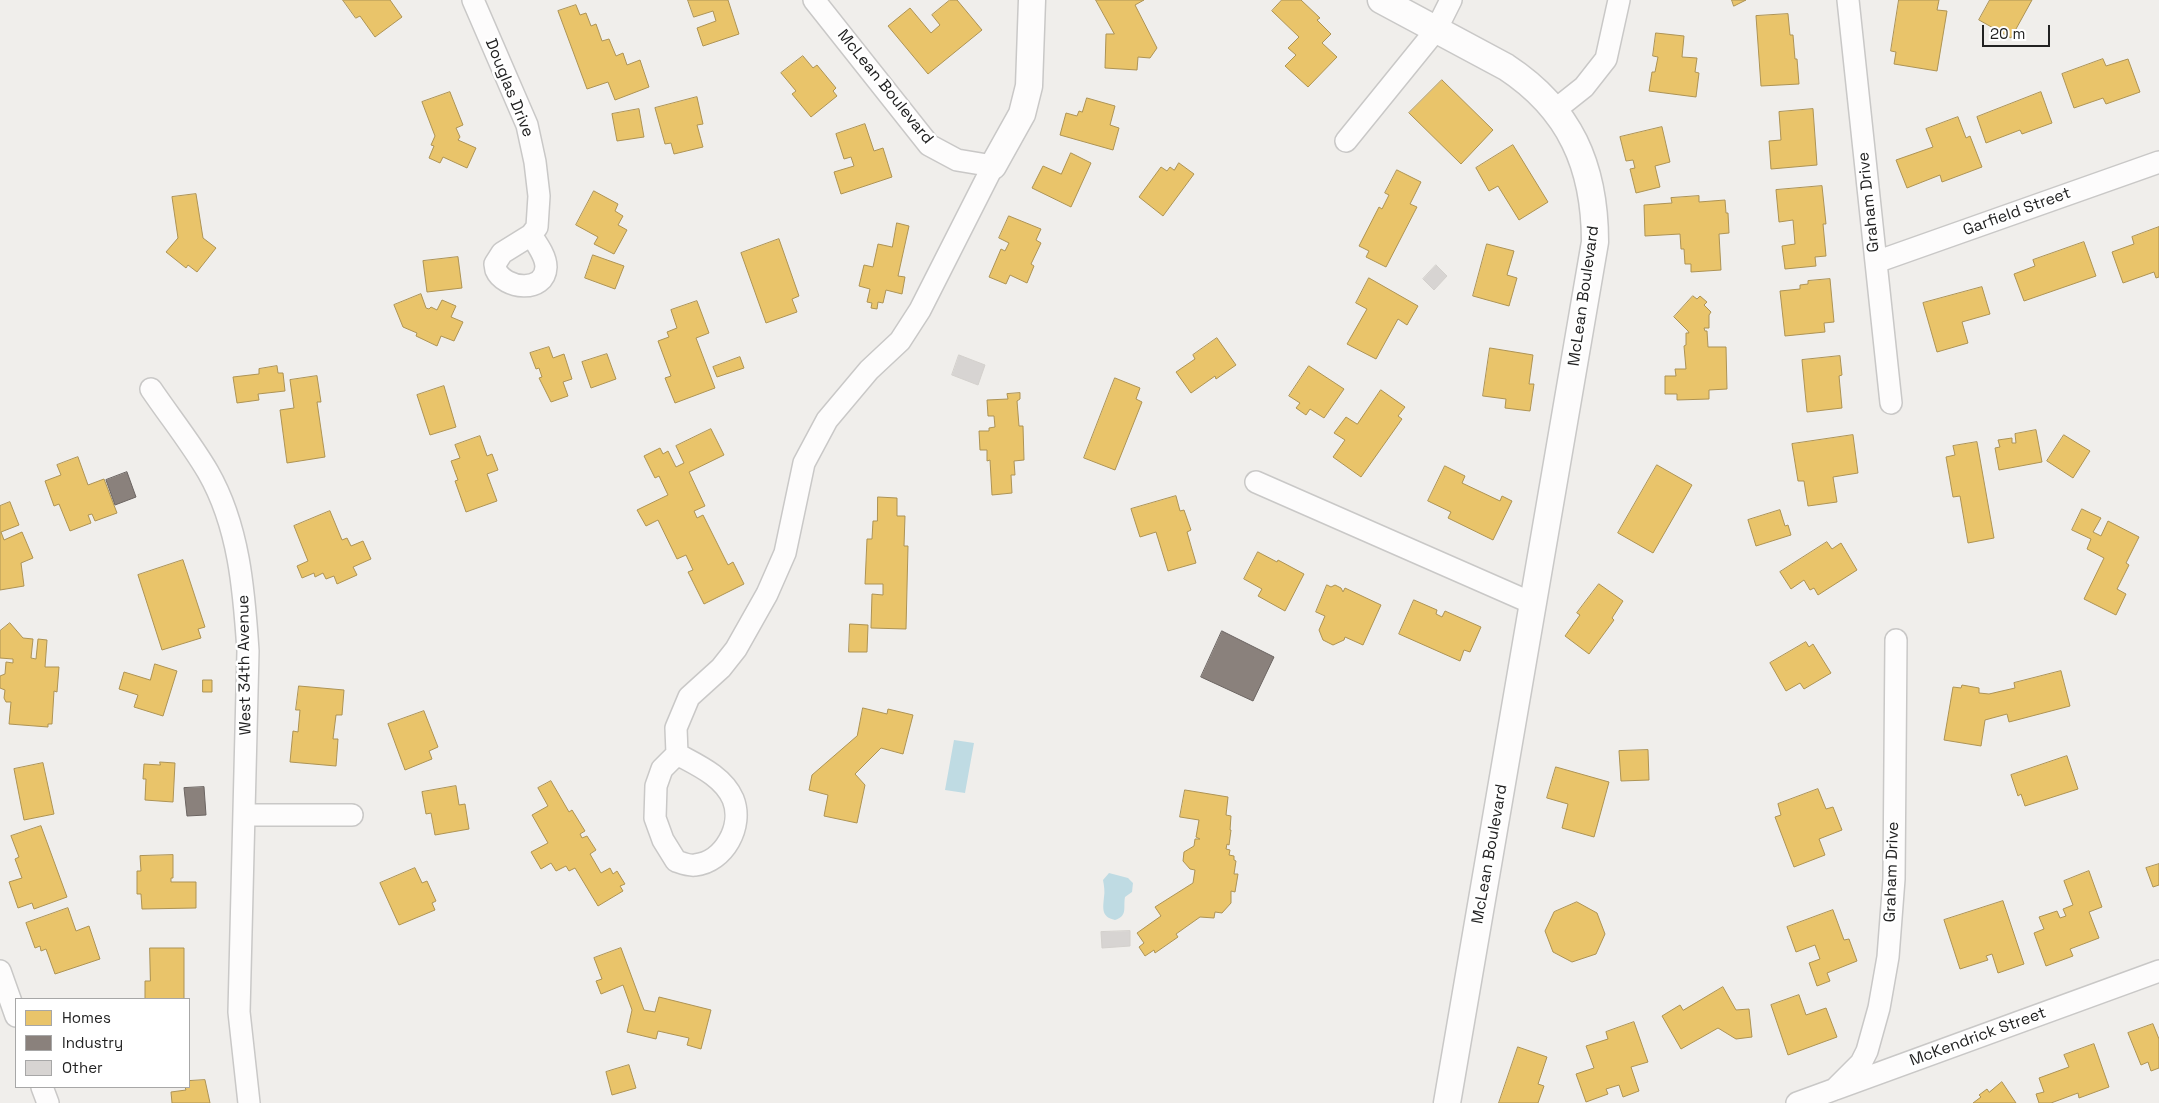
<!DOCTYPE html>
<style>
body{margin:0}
#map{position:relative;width:2159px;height:1103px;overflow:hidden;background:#f0eeeb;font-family:"Space Grotesk",sans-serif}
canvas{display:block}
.legend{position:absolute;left:15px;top:998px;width:175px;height:90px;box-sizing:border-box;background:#fff;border:1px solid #a7a7a7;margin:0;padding:6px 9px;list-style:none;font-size:15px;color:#222}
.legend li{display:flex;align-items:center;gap:10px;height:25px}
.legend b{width:25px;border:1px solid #a7a7a7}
.scale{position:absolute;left:1982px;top:25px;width:68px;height:22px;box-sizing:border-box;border:2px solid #222;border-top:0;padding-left:6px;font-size:15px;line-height:18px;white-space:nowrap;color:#222;-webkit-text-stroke:4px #fff;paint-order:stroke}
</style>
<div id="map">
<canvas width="2159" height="1103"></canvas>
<ul class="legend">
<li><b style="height:14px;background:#e9c46a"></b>Homes</li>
<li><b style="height:14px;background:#8a817c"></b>Industry</li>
<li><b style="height:14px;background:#d7d4d2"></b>Other</li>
</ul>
<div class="scale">20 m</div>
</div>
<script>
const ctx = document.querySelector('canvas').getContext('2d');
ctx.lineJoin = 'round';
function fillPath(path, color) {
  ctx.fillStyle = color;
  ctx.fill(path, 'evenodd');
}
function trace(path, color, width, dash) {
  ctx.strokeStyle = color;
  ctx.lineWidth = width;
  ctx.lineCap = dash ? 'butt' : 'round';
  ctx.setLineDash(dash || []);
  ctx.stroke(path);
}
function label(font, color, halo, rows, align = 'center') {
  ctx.font = font + ' "Space Grotesk",sans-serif';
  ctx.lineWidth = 5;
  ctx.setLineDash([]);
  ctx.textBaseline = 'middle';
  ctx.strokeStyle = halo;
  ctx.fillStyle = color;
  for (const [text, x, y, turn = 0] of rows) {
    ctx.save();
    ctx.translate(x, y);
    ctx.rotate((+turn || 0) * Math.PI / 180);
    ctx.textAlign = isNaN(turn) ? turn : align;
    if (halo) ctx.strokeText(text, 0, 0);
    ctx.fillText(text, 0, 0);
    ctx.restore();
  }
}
fillPath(new Path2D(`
 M 954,740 L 974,743 L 965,793 L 945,790 Z
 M 1109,873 L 1128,878 L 1133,883 L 1132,892 L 1125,897 C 1123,908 1128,916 1115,920 C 1101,917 1103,908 1104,897 C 1105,892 1104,885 1103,880 Z`), '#bfdbe3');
const homes = new Path2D(`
 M 343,0 L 390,0 L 402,17 L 375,37 L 360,16 L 356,18 Z
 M 688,0 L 728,0 L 739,34 L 703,46 L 697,28 L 716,21 L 713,11 L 694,17 Z
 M 950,0 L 957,0 L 982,30 L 928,74 L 888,26 L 910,8 L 931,33 L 940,25 L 932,15 Z
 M 1096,0 L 1144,0 L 1135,5 L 1157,48 L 1150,58 L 1138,57 L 1137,70 L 1105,68 L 1106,34 L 1114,34 Z
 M 1282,0 L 1301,0 L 1320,18 L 1317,20 L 1331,34 L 1322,43 L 1337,57 L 1308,87 L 1285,66 L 1296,55 L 1288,48 L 1299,37 L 1272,11 Z
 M 1732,0 L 1746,0 L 1734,6 Z
 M 1899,0 L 1939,0 L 1937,10 L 1947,11 L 1937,71 L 1894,64 L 1896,52 L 1891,51 Z
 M 1990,0 L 2032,0 L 2011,38 L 1979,20 Z
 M 576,5 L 580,15 L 586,13 L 591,26 L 596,24 L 602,41 L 609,39 L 616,56 L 623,53 L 627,65 L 640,60 L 649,87 L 615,100 L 608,82 L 587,89 L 558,11 Z
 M 1788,14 L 1790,35 L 1793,35 L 1795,59 L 1797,59 L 1799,84 L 1761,86 L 1756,16 Z
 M 1656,33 L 1684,36 L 1682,57 L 1697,58 L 1695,72 L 1699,73 L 1696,97 L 1649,91 L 1652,72 L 1655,72 L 1658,57 L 1653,56 Z
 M 803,56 L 813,68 L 817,65 L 836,88 L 833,91 L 837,96 L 811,117 L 792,94 L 796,91 L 781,73 Z
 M 2103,59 L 2106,66 L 2128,59 L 2140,92 L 2106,104 L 2103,98 L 2074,108 L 2062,74 Z
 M 1442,80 L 1493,130 L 1461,164 L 1409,113 Z
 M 450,92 L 463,125 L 456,128 L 460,137 L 458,140 L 476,148 L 467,168 L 443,157 L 440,163 L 429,158 L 434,146 L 431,145 L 435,136 L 422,102 Z
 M 2041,92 L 2052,123 L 2022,134 L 2020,130 L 1986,143 L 1977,117 Z
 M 697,97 L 703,124 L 697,125 L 703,147 L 674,154 L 671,143 L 665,144 L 655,108 Z
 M 1087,98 L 1115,106 L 1110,125 L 1119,128 L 1113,150 L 1060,135 L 1066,113 L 1077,116 L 1079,111 L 1082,112 Z
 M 639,109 L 644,137 L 617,141 L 612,114 Z
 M 1813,109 L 1817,165 L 1771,169 L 1769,141 L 1781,140 L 1779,112 Z
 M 1958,117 L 1966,138 L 1970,136 L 1982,167 L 1942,182 L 1940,175 L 1907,188 L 1896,160 L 1933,147 L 1926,129 Z
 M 865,124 L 874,151 L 883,148 L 892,177 L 841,194 L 834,172 L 854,166 L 851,157 L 844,159 L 836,134 Z
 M 1662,127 L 1670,162 L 1655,166 L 1660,187 L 1636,193 L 1630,169 L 1635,168 L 1633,160 L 1626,161 L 1620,137 Z
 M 1513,145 L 1548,202 L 1519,220 L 1498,186 L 1489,191 L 1476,168 Z
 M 1071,153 L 1091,163 L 1071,207 L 1032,188 L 1043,166 L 1061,174 Z
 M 1179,163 L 1194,174 L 1163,216 L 1139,197 L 1161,167 L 1167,171 L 1170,167 L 1174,170 Z
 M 1397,170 L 1421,182 L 1410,204 L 1417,207 L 1386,267 L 1366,257 L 1369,251 L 1359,246 L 1379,207 L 1382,209 L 1389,195 L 1385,193 Z
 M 1822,186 L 1826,224 L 1823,224 L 1826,256 L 1815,257 L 1816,266 L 1785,269 L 1782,246 L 1795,244 L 1793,220 L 1779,222 L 1776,190 Z
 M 594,191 L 618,204 L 615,211 L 623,216 L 618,225 L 627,230 L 614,254 L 594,244 L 598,237 L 576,225 Z
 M 196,194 L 203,238 L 216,248 L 197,272 L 188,265 L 186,268 L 166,252 L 178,238 L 172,197 Z
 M 1699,196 L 1699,202 L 1725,200 L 1726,213 L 1728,213 L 1729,233 L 1719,234 L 1721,270 L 1691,272 L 1691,264 L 1685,264 L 1684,249 L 1681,249 L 1680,234 L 1645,236 L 1644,205 L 1672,203 L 1671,198 Z
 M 1009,216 L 1041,229 L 1036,240 L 1041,243 L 1031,264 L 1034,266 L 1027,283 L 1010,275 L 1006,284 L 989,277 L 1001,249 L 1005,251 L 1009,243 L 999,238 Z
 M 897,223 L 909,226 L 898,276 L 905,277 L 902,294 L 886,290 L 883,303 L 878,302 L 877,309 L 871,308 L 872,303 L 867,302 L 870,289 L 859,286 L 864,265 L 873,267 L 878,244 L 892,247 Z
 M 2159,227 L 2159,277 L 2156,278 L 2154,272 L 2123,283 L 2112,252 L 2134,244 L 2132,237 Z
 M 779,239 L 799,296 L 792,299 L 797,312 L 766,323 L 741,253 Z
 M 2084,242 L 2096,276 L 2024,301 L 2014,274 L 2035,266 L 2033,260 Z
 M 1487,244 L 1514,251 L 1507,275 L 1517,278 L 1509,306 L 1473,296 Z
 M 593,255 L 624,266 L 615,289 L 585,278 Z
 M 458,257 L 462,288 L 427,292 L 423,261 Z
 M 1369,278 L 1418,306 L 1407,325 L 1398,319 L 1376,359 L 1347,344 L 1367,309 L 1356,303 Z
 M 1830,279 L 1834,322 L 1824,323 L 1825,332 L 1785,336 L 1780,291 L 1800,289 L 1800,285 L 1808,284 L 1808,281 Z
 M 1982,287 L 1990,314 L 1962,322 L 1968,343 L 1937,352 L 1923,303 Z
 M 421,294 L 426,308 L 429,309 L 431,307 L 437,310 L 442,300 L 456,306 L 451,317 L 463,322 L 454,341 L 441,336 L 437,346 L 416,336 L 417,333 L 403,327 L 394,305 Z
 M 1693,296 L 1697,299 L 1700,296 L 1707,302 L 1704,305 L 1711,312 L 1709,315 L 1709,328 L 1704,328 L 1705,331 L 1707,331 L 1708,347 L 1726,347 L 1727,389 L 1709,390 L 1709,399 L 1677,400 L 1677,394 L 1665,394 L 1665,376 L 1676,376 L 1675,369 L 1686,369 L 1684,346 L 1686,345 L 1686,333 L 1689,333 L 1688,331 L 1674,317 Z
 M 697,301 L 709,333 L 696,338 L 715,388 L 675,403 L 665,378 L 671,376 L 658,341 L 669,337 L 667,332 L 677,328 L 671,310 Z
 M 1217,338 L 1236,365 L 1216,379 L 1215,376 L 1191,393 L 1176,372 L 1195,359 L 1193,355 Z
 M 549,347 L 553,358 L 564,354 L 572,379 L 563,382 L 568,396 L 551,402 L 539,378 L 542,377 L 539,368 L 536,369 L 530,353 Z
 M 1490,348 L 1533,355 L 1529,384 L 1534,384 L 1530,411 L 1505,408 L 1506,399 L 1483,396 Z
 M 607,354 L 616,379 L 591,388 L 582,362 Z
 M 1840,356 L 1842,375 L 1839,376 L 1842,408 L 1807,412 L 1802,360 Z
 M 740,357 L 744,368 L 717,377 L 713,367 Z
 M 277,366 L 278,373 L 283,373 L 285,391 L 258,394 L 259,400 L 237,403 L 233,377 L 259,374 L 259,369 Z
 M 1309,366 L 1344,389 L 1324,418 L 1310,409 L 1306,415 L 1296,408 L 1300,403 L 1289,396 Z
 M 317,376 L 321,402 L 317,402 L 325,457 L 287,463 L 280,410 L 294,408 L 290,380 Z
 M 1115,378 L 1140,388 L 1136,399 L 1142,402 L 1115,470 L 1084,458 Z
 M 444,386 L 456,427 L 430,435 L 417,395 Z
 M 1381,390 L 1405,407 L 1398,416 L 1402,419 L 1361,477 L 1333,457 L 1345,440 L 1334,433 L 1346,417 L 1357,424 Z
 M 1020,393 L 1020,399 L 1017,401 L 1019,426 L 1023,426 L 1024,460 L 1014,461 L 1015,475 L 1011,475 L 1012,493 L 992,495 L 990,460 L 987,461 L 987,450 L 980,450 L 979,431 L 989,431 L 989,428 L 995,427 L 994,416 L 988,416 L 987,400 L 1008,399 L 1007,394 Z
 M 711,429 L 724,455 L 689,472 L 705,506 L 694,511 L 697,518 L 703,515 L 728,565 L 733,562 L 744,584 L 704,604 L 688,572 L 693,570 L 686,555 L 677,559 L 658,520 L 646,526 L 637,510 L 668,495 L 659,476 L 655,478 L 644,456 L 660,448 L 663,454 L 668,451 L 676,467 L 684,463 L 676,446 Z
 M 2036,430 L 2042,462 L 1999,470 L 1995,448 L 2000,447 L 1998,440 L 2012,438 L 2012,443 L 2016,443 L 2015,434 Z
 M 1853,435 L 1858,473 L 1833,477 L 1837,502 L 1808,506 L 1804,481 L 1798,481 L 1792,444 Z
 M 2064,435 L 2090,451 L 2073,478 L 2047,461 Z
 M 480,436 L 487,456 L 492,454 L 498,470 L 487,474 L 497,501 L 466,512 L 455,481 L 458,480 L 451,461 L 460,458 L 455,445 Z
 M 1977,442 L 1994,538 L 1968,543 L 1960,496 L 1953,497 L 1946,457 L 1955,455 L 1953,446 Z
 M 78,457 L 88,485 L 104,479 L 117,513 L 95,521 L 92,514 L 88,515 L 91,523 L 70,531 L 59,504 L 54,506 L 45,481 L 61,475 L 57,465 Z
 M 1657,465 L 1692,485 L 1653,553 L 1618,533 Z
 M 1445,466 L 1465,476 L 1462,483 L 1500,501 L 1502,496 L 1512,501 L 1493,540 L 1448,518 L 1451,512 L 1428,501 Z
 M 1176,496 L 1180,511 L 1184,510 L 1191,530 L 1187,532 L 1196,563 L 1168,571 L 1156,532 L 1140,537 L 1131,509 Z
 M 878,497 L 897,498 L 897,516 L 905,516 L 904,546 L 908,546 L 906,629 L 871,628 L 872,594 L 883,595 L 883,584 L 865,584 L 867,539 L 872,539 L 873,521 L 877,521 Z
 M 10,502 L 19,525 L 1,532 L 4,540 L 22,532 L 33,558 L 21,563 L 24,586 L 0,590 L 0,506 Z
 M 2082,509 L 2101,518 L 2093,532 L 2101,536 L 2108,521 L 2139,537 L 2126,563 L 2129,565 L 2117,589 L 2126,594 L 2116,615 L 2084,599 L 2104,558 L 2087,549 L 2091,539 L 2072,530 Z
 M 1780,510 L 1785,526 L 1788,525 L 1791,535 L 1756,546 L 1748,520 Z
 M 330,511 L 342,540 L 347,538 L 351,546 L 363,541 L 371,559 L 353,567 L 357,575 L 337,584 L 334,576 L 326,579 L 323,573 L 315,577 L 314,573 L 302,578 L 297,566 L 308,561 L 294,526 Z
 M 1827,542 L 1832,549 L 1841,543 L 1857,570 L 1818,595 L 1814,588 L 1810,590 L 1804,580 L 1791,589 L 1780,572 Z
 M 1258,552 L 1277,562 L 1278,560 L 1304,574 L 1285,611 L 1258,596 L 1262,589 L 1244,579 Z
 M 183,560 L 205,627 L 198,629 L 201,638 L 162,650 L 138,575 Z
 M 1599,584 L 1623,601 L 1612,618 L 1614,620 L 1589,654 L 1565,636 L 1580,615 L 1577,613 Z
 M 1327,585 L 1331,587 L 1335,585 L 1341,588 L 1343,592 L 1345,588 L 1381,605 L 1363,645 L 1345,637 L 1344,640 L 1333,645 L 1323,640 L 1319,630 L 1325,616 L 1316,612 Z
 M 1414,600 L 1437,610 L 1436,614 L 1442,617 L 1445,611 L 1481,627 L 1470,652 L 1464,650 L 1460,661 L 1399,634 Z
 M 10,623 L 23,638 L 33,639 L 31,658 L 36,659 L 38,639 L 47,640 L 45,667 L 59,667 L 57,692 L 54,691 L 52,724 L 48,724 L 48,727 L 9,724 L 11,702 L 6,702 L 4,698 L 5,690 L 0,688 L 0,676 L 5,674 L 6,662 L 13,663 L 13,659 L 0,658 L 0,631 Z
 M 850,624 L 868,625 L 867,652 L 849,652 Z
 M 1806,642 L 1809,647 L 1813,644 L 1831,673 L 1804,689 L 1800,683 L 1786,691 L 1770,663 Z
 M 155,664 L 177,671 L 163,716 L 134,707 L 138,695 L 119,689 L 124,672 L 150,680 Z
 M 2061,671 L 2070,706 L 2009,722 L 2007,714 L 1985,720 L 1981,746 L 1944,740 L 1953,687 L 1961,688 L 1962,685 L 1979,688 L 1979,693 L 1989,694 L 2015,688 L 2014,683 Z
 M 203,680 L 212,680 L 212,692 L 203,692 Z
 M 299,686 L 344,690 L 342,715 L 336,715 L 333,739 L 338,739 L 336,766 L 290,762 L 293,731 L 298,732 L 300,710 L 296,710 Z
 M 863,708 L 887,714 L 888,709 L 913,715 L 903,754 L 881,748 L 855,774 L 865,785 L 857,823 L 824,816 L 828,795 L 809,790 L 812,775 L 857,736 Z
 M 424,711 L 438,747 L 429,751 L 432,759 L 405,770 L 388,724 Z
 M 1648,750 L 1649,780 L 1621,781 L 1619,751 Z
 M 2067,756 L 2078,789 L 2025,806 L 2021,794 L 2018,796 L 2011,775 Z
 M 160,762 L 175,763 L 173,802 L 145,800 L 146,779 L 143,779 L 144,764 L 160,765 Z
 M 43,763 L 54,814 L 24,820 L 14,769 Z
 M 1556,767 L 1609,782 L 1594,837 L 1562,828 L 1568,804 L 1547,798 Z
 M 551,781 L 569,812 L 572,810 L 585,831 L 580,834 L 582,838 L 587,836 L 596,850 L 590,854 L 601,873 L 610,868 L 613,874 L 617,871 L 625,884 L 620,886 L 623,891 L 598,906 L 575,868 L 569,871 L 566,866 L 556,871 L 551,863 L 541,869 L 531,852 L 548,843 L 532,815 L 548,806 L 538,788 Z
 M 456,786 L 459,805 L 465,804 L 469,829 L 435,835 L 431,813 L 426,814 L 422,792 Z
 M 1818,789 L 1826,809 L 1833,807 L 1842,830 L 1819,839 L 1825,855 L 1794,867 L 1775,817 L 1781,815 L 1778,804 Z
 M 1185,790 L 1228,797 L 1226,815 L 1231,816 L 1230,830 L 1231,830 L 1229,845 L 1227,844 L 1226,849 L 1230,850 L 1229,855 L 1234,856 L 1234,860 L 1236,861 L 1234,874 L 1238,874 L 1235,892 L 1231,891 L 1231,903 L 1222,913 L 1215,912 L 1214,918 L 1200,917 L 1176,934 L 1178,937 L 1155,953 L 1154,950 L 1145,956 L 1139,947 L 1144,943 L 1137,933 L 1161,916 L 1155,907 L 1193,883 L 1195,870 L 1190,869 L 1183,861 L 1184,852 L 1194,846 L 1195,839 L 1200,839 L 1196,837 L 1199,820 L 1180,817 Z
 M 41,826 L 67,897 L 34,909 L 32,903 L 18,908 L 9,882 L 22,878 L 15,859 L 19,857 L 11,836 Z
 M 173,855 L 173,878 L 171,878 L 171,882 L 196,882 L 196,908 L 142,909 L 141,894 L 137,894 L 137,871 L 141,871 L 140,856 Z
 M 2159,864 L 2159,885 L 2153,887 L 2146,868 Z
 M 415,868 L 422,883 L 427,881 L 436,901 L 432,903 L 435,910 L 399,925 L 380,883 Z
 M 2089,871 L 2102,907 L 2089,912 L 2099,938 L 2070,949 L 2073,956 L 2046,966 L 2034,933 L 2044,929 L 2039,917 L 2057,911 L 2060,918 L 2066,916 L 2063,909 L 2073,905 L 2064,881 Z
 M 2003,901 L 2024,964 L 1998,973 L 1992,954 L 1986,956 L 1988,960 L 1960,969 L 1944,920 Z
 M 1577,902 L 1597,913 L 1605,934 L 1596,954 L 1572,962 L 1553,952 L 1545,931 L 1554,912 Z
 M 68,908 L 76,931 L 89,926 L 100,959 L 55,974 L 46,949 L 41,951 L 40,946 L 35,948 L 26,923 Z
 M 1833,910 L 1844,940 L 1849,939 L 1857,961 L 1827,973 L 1830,981 L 1817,986 L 1809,963 L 1820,959 L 1815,945 L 1796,952 L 1787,927 Z
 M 150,948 L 184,948 L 184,999 L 145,999 L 145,981 L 150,981 Z
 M 621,948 L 644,1010 L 655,1012 L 659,997 L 711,1010 L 701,1049 L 687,1045 L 689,1038 L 658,1031 L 656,1039 L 627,1032 L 632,1010 L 623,985 L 601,994 L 596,981 L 602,979 L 594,958 Z
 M 1723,987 L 1736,1010 L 1749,1009 L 1752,1037 L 1736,1039 L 1718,1028 L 1681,1049 L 1662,1016 L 1680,1005 L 1683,1010 Z
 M 1799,995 L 1806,1015 L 1826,1008 L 1837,1037 L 1788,1055 L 1771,1005 Z
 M 1634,1022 L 1648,1062 L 1631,1067 L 1639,1091 L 1623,1097 L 1619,1085 L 1606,1089 L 1608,1094 L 1586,1102 L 1576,1074 L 1594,1068 L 1586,1046 L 1608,1039 L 1606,1032 Z
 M 2153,1024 L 2159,1039 L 2159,1068 L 2151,1071 L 2148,1062 L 2141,1065 L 2128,1033 Z
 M 2094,1044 L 2109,1087 L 2079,1098 L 2078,1093 L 2051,1103 L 2039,1103 L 2036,1094 L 2044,1092 L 2039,1078 L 2069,1067 L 2064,1055 Z
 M 1518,1047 L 1547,1057 L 1538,1084 L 1544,1086 L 1538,1103 L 1499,1103 Z
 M 629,1065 L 636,1088 L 612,1095 L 606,1072 Z
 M 205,1080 L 210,1103 L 172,1103 L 171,1092 L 186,1090 L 185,1087 L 189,1087 L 189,1081 Z
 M 2002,1082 L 2016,1103 L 1973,1103 L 1981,1097 L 1979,1095 L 1987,1089 L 1989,1092 Z`);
fillPath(homes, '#e9c46a');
trace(homes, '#ad9354', 1);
const industry = new Path2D(`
 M 127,472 L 136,497 L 115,505 L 106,480 Z
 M 1222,631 L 1274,657 L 1253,701 L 1201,677 Z
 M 204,787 L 206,815 L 187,816 L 184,788 Z`);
fillPath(industry, '#8a817c');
trace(industry, '#6b6461', 1);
const building = new Path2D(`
 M 1436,265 L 1447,276 L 1434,290 L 1423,279 Z
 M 959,355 L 985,365 L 978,385 L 952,375 Z
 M 1130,931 L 1130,946 L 1102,948 L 1101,932 Z`);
fillPath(building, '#d7d4d2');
trace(building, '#d3d0cc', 1);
const minor = new Path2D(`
 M 473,0 L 527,125 L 535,162 L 539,196 L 537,227 L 531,235 L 502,253 L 495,264 L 496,270 C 504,289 545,294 546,267 C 546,256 537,244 531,235
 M 1848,0 L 1891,403
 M 1555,110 L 1584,87 L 1606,59 L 1619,0
 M 1346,141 L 1436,30 L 1451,0
 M 1876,262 L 2159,162
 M 151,389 C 170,417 191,443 208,472 C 239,526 244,590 248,651 L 239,1012 L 249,1103
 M 1256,482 L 1534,604
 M 677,754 C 697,765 723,776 733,799 C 744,826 724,862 695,865 C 689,866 682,863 676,861 L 663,840 L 655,818 L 656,786 L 662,769 L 677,754 L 676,728 L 689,697 L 721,668 L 736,649 L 767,594 L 785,553 L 804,463 L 827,420 L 869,370 L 900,341 L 920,310 L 993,166 L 957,160 L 929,145 L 814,0
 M 245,815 L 352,815
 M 0,971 L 16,1016
 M 42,1087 L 48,1103
 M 1835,1089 L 1861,1063 L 1867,1051 L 1879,1008 L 1888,957 L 1894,879 L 1896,640
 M 1797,1103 L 2159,971`);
const tertiary = new Path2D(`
 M 1381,0 L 1506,67 C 1570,109 1595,166 1595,242 L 1447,1103
 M 993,166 L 1022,114 L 1029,86 L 1032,0`);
trace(minor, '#c9c8c7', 24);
trace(tertiary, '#c9c8c7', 29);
trace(minor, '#fdfcfc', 21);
trace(tertiary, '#fdfcfc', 26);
label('16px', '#222', '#fff', [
 ["McLean Boulevard",885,87,51],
 ["Douglas Drive",509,88,68],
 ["Graham Drive",1869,202,-96],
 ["Garfield Street",2017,212,-20],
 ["McLean Boulevard",1584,296,-82],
 ["West 34th Avenue",245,665,-91],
 ["McLean Boulevard",1490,854,-80],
 ["Graham Drive",1892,872,-88],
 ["McKendrick Street",1978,1037,-20]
]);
</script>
